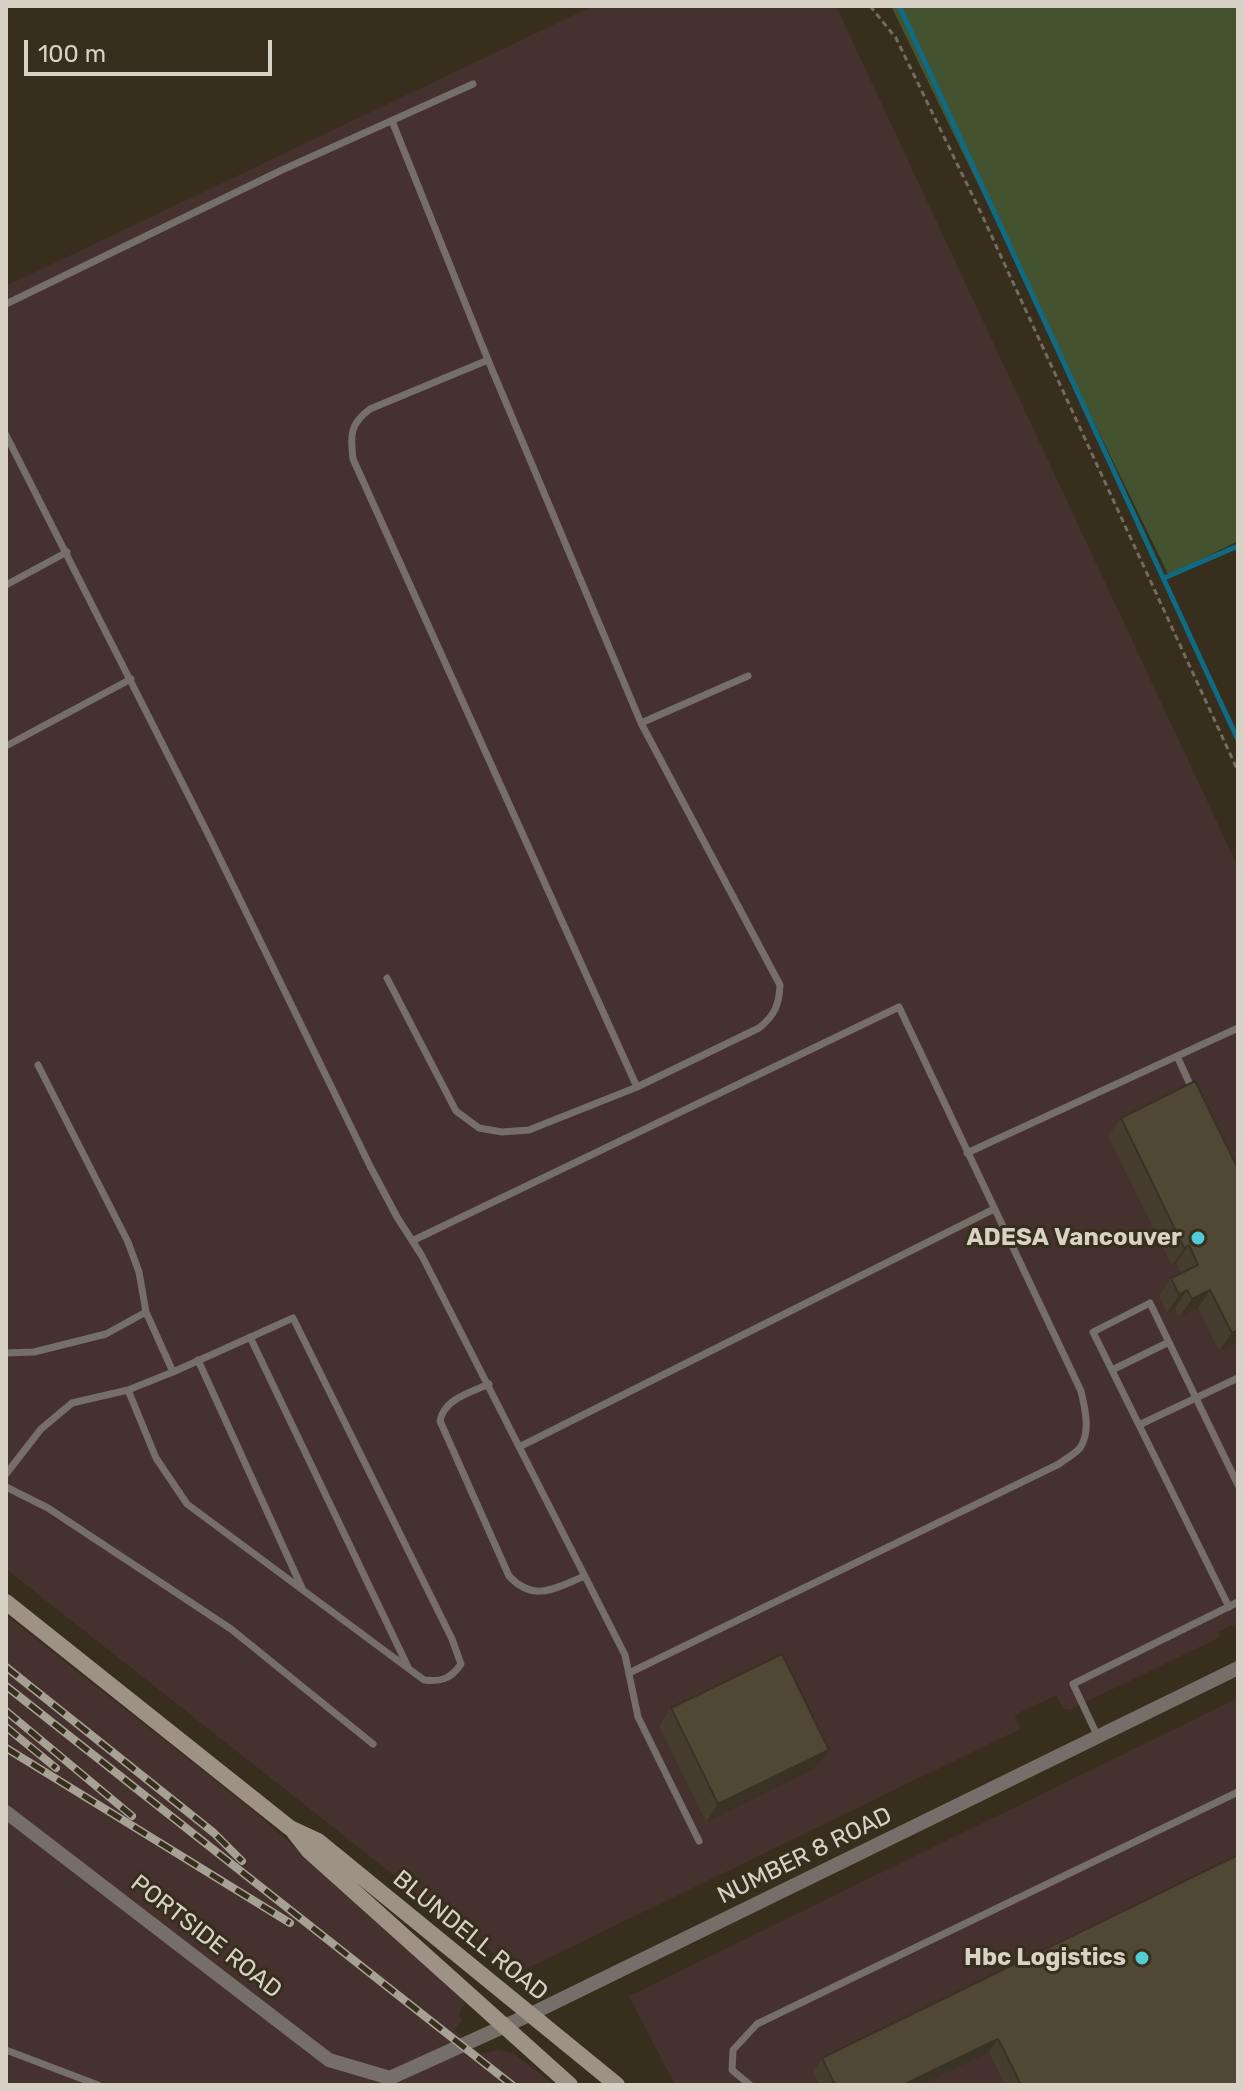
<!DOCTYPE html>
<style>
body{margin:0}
#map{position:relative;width:1244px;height:2091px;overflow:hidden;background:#372e1d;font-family:Rubik,sans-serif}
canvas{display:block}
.frame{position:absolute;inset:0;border:8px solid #d7d1c6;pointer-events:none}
.scale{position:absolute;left:24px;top:40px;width:248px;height:36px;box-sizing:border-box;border:4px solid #d7d1c6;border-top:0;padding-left:10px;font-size:24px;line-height:28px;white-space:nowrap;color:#d7d1c6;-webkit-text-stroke:6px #372e1d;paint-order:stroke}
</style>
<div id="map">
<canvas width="1244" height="2091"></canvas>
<div class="frame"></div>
<div class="scale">100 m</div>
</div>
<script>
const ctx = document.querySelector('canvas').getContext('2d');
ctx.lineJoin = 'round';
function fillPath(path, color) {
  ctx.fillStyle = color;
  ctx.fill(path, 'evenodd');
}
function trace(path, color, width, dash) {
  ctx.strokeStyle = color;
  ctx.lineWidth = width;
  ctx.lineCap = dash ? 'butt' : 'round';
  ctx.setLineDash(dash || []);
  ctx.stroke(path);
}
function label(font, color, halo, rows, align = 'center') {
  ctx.font = font + ' Rubik,sans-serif';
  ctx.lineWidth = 6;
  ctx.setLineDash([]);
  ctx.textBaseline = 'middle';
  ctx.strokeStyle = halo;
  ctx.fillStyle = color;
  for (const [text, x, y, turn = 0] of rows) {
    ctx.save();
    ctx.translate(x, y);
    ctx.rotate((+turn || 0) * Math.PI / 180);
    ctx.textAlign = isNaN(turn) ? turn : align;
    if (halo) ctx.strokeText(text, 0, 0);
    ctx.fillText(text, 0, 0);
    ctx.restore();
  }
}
fillPath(new Path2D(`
 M 593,6 L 836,6 L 1238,867 L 1238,1623 L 1218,1632 L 1220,1637 L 1070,1710 L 1063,1708 L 1056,1695 L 1015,1715 L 1020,1729 L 522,1971 L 515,1971 L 6,1569 L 6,286 Z
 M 6,1615 L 249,1807 L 453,1985 L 463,1999 L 465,2007 L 461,2008 L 459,2017 L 463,2018 L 455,2030 L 481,2054 L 497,2050 L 513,2053 L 555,2085 L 6,2085 Z
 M 1238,1698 L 1238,2085 L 675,2085 L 629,1996 Z`), '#45312e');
fillPath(new Path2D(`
 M 891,6 L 1238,6 L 1238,541 L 1169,576 Z`), '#435330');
trace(new Path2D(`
 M 899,6 L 1238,740
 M 1164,578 L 1238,546`), '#0f6a84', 5);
trace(new Path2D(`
 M 870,6 L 896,38 L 981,213 L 1238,771`), '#736b5c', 3, [6, 4]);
trace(new Path2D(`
 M 392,121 L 488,360 L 641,723 L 780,985 C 779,1005 775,1015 759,1028 L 637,1087 L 353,459 C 350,435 350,424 370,409 L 488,360
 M 6,304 L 282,170 L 473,84
 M 6,435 L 207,832 L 371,1168 L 397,1217 L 422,1256 L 625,1655 L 638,1717 L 699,1841
 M 6,585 L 67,552
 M 641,723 L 748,676
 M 6,746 L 131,679
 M 387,978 L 456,1111 L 479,1128 L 502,1132 L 529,1130 L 637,1087
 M 1177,1056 L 1193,1091
 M 38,1065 L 128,1242 L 139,1272 L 146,1312 L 173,1372 L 293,1318 L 452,1639 L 461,1664 C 451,1679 441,1682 424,1680 L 187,1504 L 156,1458 L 128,1390 L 173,1372
 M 967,1153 L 1238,1028
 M 412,1241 L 899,1007 L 1081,1391 C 1085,1409 1091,1431 1080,1448 C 1075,1454 1065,1459 1059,1464 L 629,1673
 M 250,1337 L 408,1667
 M 6,1353 L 34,1352 L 106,1334 L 146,1312
 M 198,1360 L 302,1588
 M 1112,1370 L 1169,1342
 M 489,1384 C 469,1393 444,1399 440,1421 L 509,1576 C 534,1603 555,1588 585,1576
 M 1139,1425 L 1238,1378
 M 521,1446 L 994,1209
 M 6,1474 L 41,1429 L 72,1403 L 128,1390
 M 6,1487 L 48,1508 L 231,1629 L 373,1744
 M 1229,1607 L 1093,1332 L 1150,1303 L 1238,1485
 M 1098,1737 L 1073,1684 L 1238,1602
 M 6,2050 L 98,2085
 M 750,2085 L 732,2070 L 733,2050 L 757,2024 L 1238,1792`), '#766e68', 7);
trace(new Path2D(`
 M 6,1812 L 329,2060 L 390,2078 L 529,2015 L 1238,1668`), '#766e68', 14);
trace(new Path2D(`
 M 6,1602 L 290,1828 L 318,1841 L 617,2085
 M 294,1832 L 309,1851 L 570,2085`), '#9e9287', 16);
const rail = new Path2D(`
 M 6,1667 L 214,1833 L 242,1861
 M 6,1686 L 512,2085
 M 6,1711 L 132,1816
 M 6,1727 L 56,1768
 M 6,1748 L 290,1923`);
trace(rail, '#a7a094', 8);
trace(rail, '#372e1d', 5, [15]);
fillPath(new Path2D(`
 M 1195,1081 L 1238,1342 L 1219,1351 L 1198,1308 L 1179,1317 L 1175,1308 L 1167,1313 L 1159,1296 L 1171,1278 L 1181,1273 L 1176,1263 L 1172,1266 L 1108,1136 L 1121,1118 Z
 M 671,1708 L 829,1750 L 816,1768 L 706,1822 L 659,1726 Z
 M 1238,1855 L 1238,2085 L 1005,2085 L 989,2052 L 921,2085 L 819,2085 L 813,2072 L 822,2058 Z`), '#463d2e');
fillPath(new Path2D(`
 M 1189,1245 L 1176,1263 L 1172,1266 L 1184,1248 Z
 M 1187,1290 L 1175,1308 L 1167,1313 L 1179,1295 Z
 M 1210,1290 L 1198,1308 L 1179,1317 L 1192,1299 Z
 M 1238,1330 L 1238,1342 L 1219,1351 L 1232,1333 Z
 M 829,1750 L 816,1768 L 706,1822 L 718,1804 Z
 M 998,2039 L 989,2052 L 921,2085 L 903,2085 Z`), '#393225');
const building = new Path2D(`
 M 1195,1081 L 1238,1169 L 1238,1330 L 1232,1333 L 1210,1290 L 1192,1299 L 1187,1290 L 1179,1295 L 1171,1278 L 1198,1265 L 1189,1245 L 1184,1248 L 1121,1118 Z
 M 782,1654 L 829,1750 L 718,1804 L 671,1708 Z
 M 1238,1855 L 1238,2085 L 1021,2085 L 998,2039 L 903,2085 L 835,2085 L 822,2058 Z`);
fillPath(building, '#514735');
trace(building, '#393225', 2);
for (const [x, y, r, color] of [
 [1198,1238,8,"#51ccd5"],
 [1142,1958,8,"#51ccd5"]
]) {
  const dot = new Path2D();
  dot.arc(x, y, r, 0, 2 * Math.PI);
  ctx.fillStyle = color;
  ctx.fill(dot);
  trace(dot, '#372e1d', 3);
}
label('bold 24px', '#d7d1c6', '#372e1d', [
 ["ADESA Vancouver",1182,1238],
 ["Hbc Logistics",1126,1958]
], 'right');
label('24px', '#d7d1c6', '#372e1d', [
 ["NUMBER 8 ROAD",805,1856,-26],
 ["BLUNDELL ROAD",470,1936,39],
 ["PORTSIDE ROAD",206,1937,38]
]);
</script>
